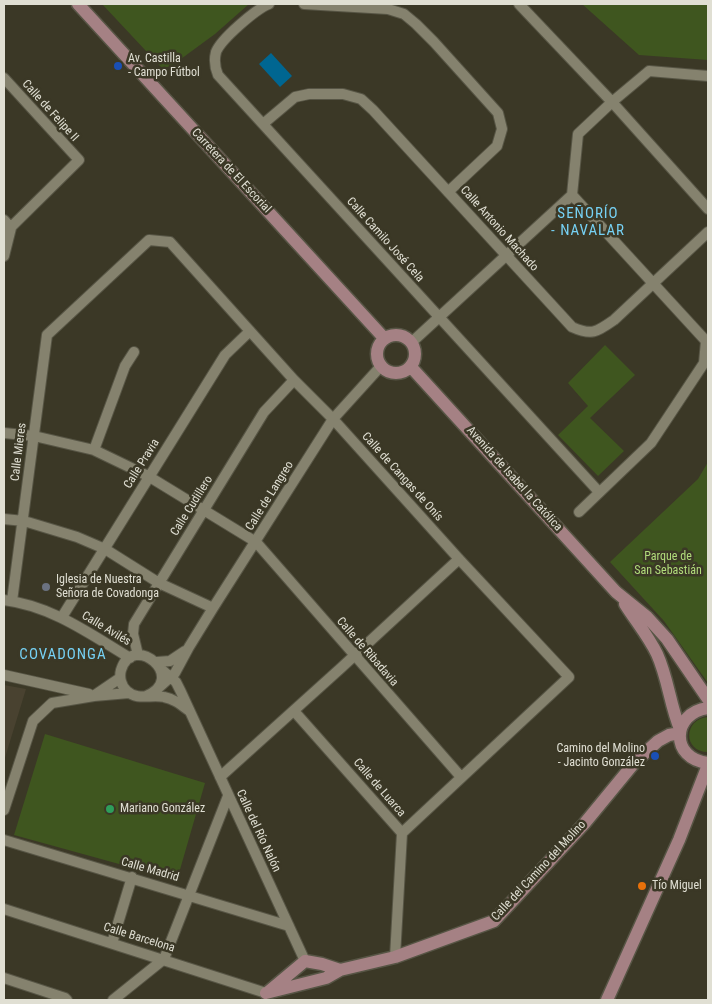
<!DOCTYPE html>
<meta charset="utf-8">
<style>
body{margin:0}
#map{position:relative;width:712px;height:1004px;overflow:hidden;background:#3b3826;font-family:"Roboto Condensed",sans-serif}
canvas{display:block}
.frame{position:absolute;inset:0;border:5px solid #e0dfd3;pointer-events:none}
</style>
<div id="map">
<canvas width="712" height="1004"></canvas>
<div class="frame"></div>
</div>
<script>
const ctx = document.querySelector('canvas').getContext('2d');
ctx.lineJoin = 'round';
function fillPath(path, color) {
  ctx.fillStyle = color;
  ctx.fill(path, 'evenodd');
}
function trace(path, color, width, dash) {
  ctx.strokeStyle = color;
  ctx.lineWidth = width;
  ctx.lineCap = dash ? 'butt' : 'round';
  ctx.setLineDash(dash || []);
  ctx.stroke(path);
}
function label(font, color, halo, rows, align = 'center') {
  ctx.font = font + ' "Roboto Condensed",sans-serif';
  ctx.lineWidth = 5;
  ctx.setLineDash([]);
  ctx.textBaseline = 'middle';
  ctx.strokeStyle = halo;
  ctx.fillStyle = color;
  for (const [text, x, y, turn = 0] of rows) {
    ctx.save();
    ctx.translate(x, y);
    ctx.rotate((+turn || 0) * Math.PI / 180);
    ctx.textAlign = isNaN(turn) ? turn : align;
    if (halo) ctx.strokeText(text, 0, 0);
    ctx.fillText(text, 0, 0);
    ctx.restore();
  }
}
fillPath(new Path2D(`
 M 4,685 L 26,689 L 4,761 Z`), '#494230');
fillPath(new Path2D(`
 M 102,4 L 249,4 L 215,34 L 170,67 L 161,67 Z
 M 582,4 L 708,4 L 708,60 L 639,55 Z
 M 605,345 L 635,375 L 590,418 L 624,451 L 598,476 L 558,435 L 588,406 L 568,383 Z
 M 708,462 L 708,683 L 664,621 L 610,562 L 698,479 Z
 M 708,717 L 708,752 C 683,752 683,719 708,717 Z
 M 45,734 L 205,783 L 177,880 L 14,835 Z`), '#3f561f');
fillPath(new Path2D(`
 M 271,53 L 292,76 L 280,87 L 259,64 Z`), '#006691');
const street = new Path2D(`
 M 269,4 C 256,9 221,39 216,52 C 214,60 215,68 218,75 L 599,492
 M 304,4 L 388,9 L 404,14 L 416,24 L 434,42 L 498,113 L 502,129 L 497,146 L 448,192
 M 519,4 L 612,102 L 708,209
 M 4,78 L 79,160 L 4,234
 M 263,124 L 295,97 L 309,94 L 343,94 L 361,99 L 373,110 L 572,327 C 592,336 597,332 614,320 L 708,232
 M 572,195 L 706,341 L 704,363 L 651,443 L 579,512
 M 4,220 L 11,228 L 4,256
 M 412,342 L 572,195 L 578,134 L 612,102 L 649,71 L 708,76
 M 4,433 L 34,436 L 94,450 L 148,476 L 256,542 L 461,777
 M 94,450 L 125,366 L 134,352
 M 4,519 L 24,521 L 77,537 L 105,549 L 159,583 L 213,608
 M 4,600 C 52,606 90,634 130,658
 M 12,601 L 47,335 L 149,240 L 170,242 L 294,380 L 333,419 L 459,559 L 569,677 L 402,833
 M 62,617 L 225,355 L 250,331
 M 138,655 L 133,634 L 134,624 L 264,412 L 294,380
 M 157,662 L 170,661 L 185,651
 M 161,669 L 176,682 L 181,692 L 305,961
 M 4,675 L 89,694
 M 156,690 L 175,673 L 189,647 L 213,608 L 333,419 L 381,366
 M 95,695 L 120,678
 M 146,696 C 189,678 133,631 121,670 C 119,677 121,686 127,691 C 137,701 152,694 164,697 C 174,699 180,704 188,710
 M 294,711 L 402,833 L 395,957
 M 220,777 L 342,667 L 459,559
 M 4,810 L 33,721 L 52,703 L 94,696 L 129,693
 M 4,840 L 289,926
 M 4,909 L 266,993
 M 112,943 L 132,877
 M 4,978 L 65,998 L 67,1000
 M 113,1000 L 164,959 L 228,796`);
const secondary = new Path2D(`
 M 78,4 L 384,338
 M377 354a19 19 0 1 1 38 0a19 19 0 1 1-38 0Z
 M 411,367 L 616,592 L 647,617 L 667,639 L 708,699
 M 625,604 C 635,620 649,637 657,654 C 668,678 670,705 680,729
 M 708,708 C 671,713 670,759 708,763
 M 268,992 L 305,961 L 322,964 L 340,970
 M 266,993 L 326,978 L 340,970 L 395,957 L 494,921 L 584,824 L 635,762 L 658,741 L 669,735 L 680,733
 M 607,1000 L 679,840 L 708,765`);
trace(street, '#575545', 12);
trace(secondary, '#575545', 15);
trace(street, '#85826e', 10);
trace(secondary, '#a58184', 12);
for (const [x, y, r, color] of [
 [118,66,5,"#1a4fb4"],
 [46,587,5,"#6b7280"],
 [655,756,5,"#1a4fb4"],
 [110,809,5,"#2e9e5b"],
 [642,886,5,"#e8710a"]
]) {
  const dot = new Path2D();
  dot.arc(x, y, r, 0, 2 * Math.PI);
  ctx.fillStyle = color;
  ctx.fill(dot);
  trace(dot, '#3b3826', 2);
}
label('12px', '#e0dfd3', '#3b3826', [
 ["Av. Castilla",128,59],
 ["- Campo Fútbol",128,73],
 ["Iglesia de Nuestra",56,580],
 ["Señora de Covadonga",56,594],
 ["Camino del Molino",645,749,"right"],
 ["- Jacinto González",645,763,"right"],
 ["Mariano González",120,809],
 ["Tío Miguel",652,886]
], 'left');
label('12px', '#e0dfd3', '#3b3826', [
 ["Calle de Felipe II",50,111,48],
 ["Carretera de El Escorial",231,171,47],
 ["Calle Antonio Machado",499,229,48],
 ["Calle Camilo José Cela",385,240,48],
 ["Calle Mieres",19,452,-83],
 ["Calle Pravia",142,464,-58],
 ["Calle de Cangas de Onís",402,477,48],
 ["Avenida de Isabel la Católica",514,479,48],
 ["Calle de Langreo",270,496,-58],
 ["Calle Cudillero",192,506,-58],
 ["Calle Avilés",106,629,31],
 ["Calle de Ribadavia",367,652,49],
 ["Calle de Luarca",379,788,49],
 ["Calle del Río Nalón",258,831,65],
 ["Calle Madrid",150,870,16],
 ["Calle del Camino del Molino",539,871,-47],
 ["Calle Barcelona",139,938,17]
]);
label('12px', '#b1dc7b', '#3b3826', [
 ["Parque de",668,557],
 ["San Sebastián",668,571]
]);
ctx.letterSpacing = '1px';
label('15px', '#76d1f4', '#3b3826', [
 ["SEÑORÍO",588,214],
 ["- NAVALAR",588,231],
 ["COVADONGA",63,655]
]);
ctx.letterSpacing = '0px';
</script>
